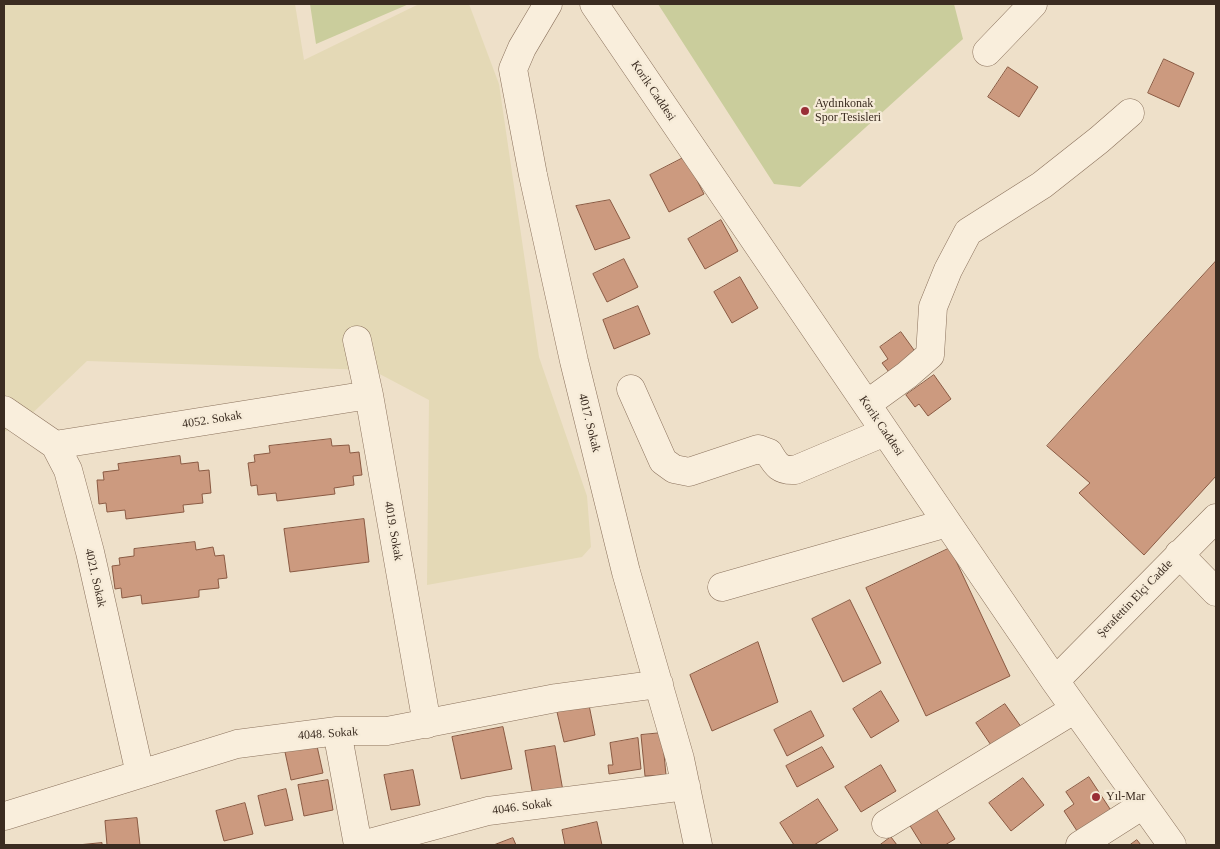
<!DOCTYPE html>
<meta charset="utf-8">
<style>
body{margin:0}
#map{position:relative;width:1220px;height:849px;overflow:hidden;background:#eee0c9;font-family:"Times New Roman",serif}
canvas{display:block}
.frame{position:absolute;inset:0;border:5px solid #3b2c21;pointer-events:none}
</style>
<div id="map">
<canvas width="1220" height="849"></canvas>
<div class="frame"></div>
</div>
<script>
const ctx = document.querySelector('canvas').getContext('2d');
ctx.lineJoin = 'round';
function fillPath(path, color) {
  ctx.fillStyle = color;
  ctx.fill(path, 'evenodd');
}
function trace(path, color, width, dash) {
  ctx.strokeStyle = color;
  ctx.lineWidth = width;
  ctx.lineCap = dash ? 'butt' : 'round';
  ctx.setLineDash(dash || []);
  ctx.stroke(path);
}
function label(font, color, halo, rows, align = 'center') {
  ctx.font = font + ' "Times New Roman",serif';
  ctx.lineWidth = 4.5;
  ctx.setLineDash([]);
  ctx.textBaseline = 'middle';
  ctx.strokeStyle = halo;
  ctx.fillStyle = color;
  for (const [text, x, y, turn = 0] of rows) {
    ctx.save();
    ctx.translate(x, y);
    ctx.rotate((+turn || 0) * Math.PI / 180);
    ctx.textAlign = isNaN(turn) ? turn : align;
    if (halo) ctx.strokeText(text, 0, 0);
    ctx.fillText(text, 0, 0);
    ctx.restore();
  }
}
fillPath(new Path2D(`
 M 4,4 L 295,4 L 304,60 L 419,4 L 469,4 L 499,84 L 539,357 L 587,496 L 591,547 L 582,557 L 427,585 L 429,400 L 372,370 L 87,361 L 19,426 L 4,432 Z`), '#e4d9b6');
fillPath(new Path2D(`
 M 310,4 L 409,4 L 316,44 Z
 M 658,4 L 954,4 L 963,39 L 800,187 L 774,184 Z`), '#cacd9c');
const building = new Path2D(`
 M 1164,59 L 1194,73 L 1179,107 L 1148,93 Z
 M 1008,67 L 1038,87 L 1019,117 L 988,97 Z
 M 685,157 L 704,194 L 669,212 L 650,175 Z
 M 610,200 L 630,238 L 595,250 L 576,206 Z
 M 721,220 L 738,251 L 705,269 L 688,239 Z
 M 624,259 L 638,287 L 607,302 L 593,274 Z
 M 1216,261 L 1216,476 L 1144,555 L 1079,493 L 1090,483 L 1047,446 Z
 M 740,277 L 758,308 L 732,323 L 714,292 Z
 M 638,306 L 650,334 L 614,349 L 603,320 Z
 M 901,332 L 919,357 L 892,376 L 882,363 L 888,359 L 880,347 Z
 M 934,375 L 951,399 L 928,416 L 919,404 L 915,407 L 906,395 Z
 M 331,439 L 332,446 L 349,445 L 350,453 L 359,452 L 362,475 L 353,476 L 354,485 L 334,488 L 335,494 L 277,501 L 276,493 L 258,495 L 257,485 L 251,486 L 248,463 L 255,462 L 254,455 L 270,453 L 269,446 Z
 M 180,456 L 181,464 L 198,462 L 199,471 L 209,470 L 211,493 L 202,494 L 203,503 L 183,505 L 184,512 L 126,519 L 125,510 L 107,512 L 106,503 L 99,504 L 97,480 L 104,480 L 103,472 L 119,470 L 118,464 Z
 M 364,519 L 369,562 L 290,572 L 284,529 Z
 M 195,542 L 196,550 L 213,547 L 215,556 L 224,555 L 227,578 L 218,579 L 219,588 L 199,590 L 199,597 L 142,604 L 141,595 L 122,598 L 121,588 L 115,589 L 112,566 L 120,565 L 119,558 L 134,556 L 134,549 Z
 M 950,548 L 1010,676 L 926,716 L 866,588 Z
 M 850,600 L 881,663 L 843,682 L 812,619 Z
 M 758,642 L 778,702 L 712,731 L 690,675 Z
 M 881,691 L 899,721 L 871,738 L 853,709 Z
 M 1005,704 L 1024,731 L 995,751 L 976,723 Z
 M 589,705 L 595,735 L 564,742 L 557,712 Z
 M 811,711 L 824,736 L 787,756 L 774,730 Z
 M 503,727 L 512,769 L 461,779 L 452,737 Z
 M 662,733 L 666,775 L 645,776 L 641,735 Z
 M 638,738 L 641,769 L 609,774 L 608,765 L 613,765 L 610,743 Z
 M 317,746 L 323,773 L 291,780 L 285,752 Z
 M 555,746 L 563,791 L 533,796 L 525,751 Z
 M 822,747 L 834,767 L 797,787 L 786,766 Z
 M 881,765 L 896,791 L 861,812 L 845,787 Z
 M 413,770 L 420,805 L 391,810 L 384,775 Z
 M 1089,777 L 1112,812 L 1079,834 L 1064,811 L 1074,804 L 1066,792 Z
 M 1023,778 L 1044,805 L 1011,831 L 989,803 Z
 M 328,780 L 333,810 L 304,816 L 298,785 Z
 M 286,789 L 293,820 L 265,826 L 258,796 Z
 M 818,799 L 838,830 L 814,845 L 794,845 L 780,823 Z
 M 245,803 L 253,834 L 224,841 L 216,811 Z
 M 935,807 L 955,839 L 945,845 L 922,845 L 909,824 Z
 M 137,818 L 140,845 L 107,845 L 105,821 Z
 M 597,822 L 602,845 L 565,845 L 562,830 Z
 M 891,837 L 897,845 L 880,845 Z
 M 513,838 L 516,845 L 494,845 Z
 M 1137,840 L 1141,845 L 1130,845 Z
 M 102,843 L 102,845 L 78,845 Z`);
fillPath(building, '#cc9a7f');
trace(building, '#8a5a43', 1);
const minor = new Path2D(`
 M 548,4 L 522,48 L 513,69 L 533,175 L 574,361 L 626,572 L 680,759 L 698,845
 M 594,4 L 1055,681 L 1172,845
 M 987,52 L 1033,4
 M 357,340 L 369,395 L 427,724
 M 631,389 L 663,461 L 674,469 L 689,472 L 758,449 L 769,453 C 776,465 780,471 795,470 L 885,432
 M 867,404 L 907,375 L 930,355 L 933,307 L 948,270 L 968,232 L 1042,185 L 1099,140 L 1130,113
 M 4,410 L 55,445 L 68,470 L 90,552 L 140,774
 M 55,445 L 369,395
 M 1179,554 L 1216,592
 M 722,587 L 947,523
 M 1055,681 L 1216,518
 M 337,731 L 358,845
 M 5,816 L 237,744 L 337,731 L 387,731 L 556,698 L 659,684
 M 886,824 L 1075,709
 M 362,845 L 488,811 L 686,786
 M 1080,845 L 1143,805`);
trace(minor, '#8b725d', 29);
trace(minor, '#f9eedc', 28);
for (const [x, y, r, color] of [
 [805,111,5,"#992e36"],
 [1096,797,5,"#992e36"]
]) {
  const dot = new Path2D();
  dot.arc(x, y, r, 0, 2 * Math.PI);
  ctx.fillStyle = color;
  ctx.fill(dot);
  trace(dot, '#f6ebd8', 2);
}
label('12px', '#3b2c21', '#f6ebd8', [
 ["Korik Caddesi",653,91,56],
 ["4052. Sokak",212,420,-9],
 ["4017. Sokak",589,423,76],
 ["Korik Caddesi",881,426,56],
 ["4019. Sokak",393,531,80],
 ["4021. Sokak",95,578,77],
 ["Şerafettin Elçi Cadde",1135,599,-46],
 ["4048. Sokak",328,734,-4],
 ["4046. Sokak",522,807,-8]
]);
label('12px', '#3b2c21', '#f6ebd8', [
 ["Aydınkonak",815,104],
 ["Spor Tesisleri",815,118],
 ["Yıl-Mar",1106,797]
], 'left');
</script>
